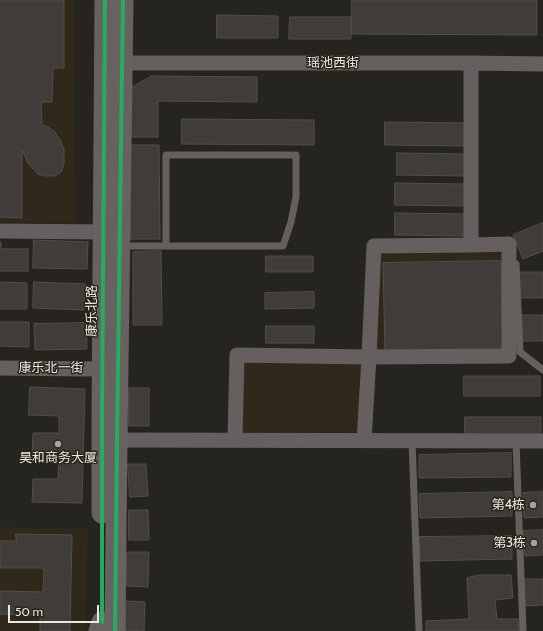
<!DOCTYPE html>
<meta charset="utf-8">
<style>
body{margin:0}
#map{position:relative;width:543px;height:631px;overflow:hidden;background:#26241e;font-family:Cabin,sans-serif}
canvas{display:block}
.scale{position:absolute;left:8px;top:605px;width:91px;height:18px;box-sizing:border-box;border:2px solid #ebe8e1;border-top:0;padding-left:5px;font-size:12px;line-height:14px;white-space:nowrap;color:#ebe8e1;-webkit-text-stroke:3px #2a251b;paint-order:stroke}
</style>
<div id="map">
<canvas width="543" height="631"></canvas>
<div class="scale">50 m</div>
</div>
<script>
const ctx = document.querySelector('canvas').getContext('2d');
ctx.lineJoin = 'round';
function fillPath(path, color) {
  ctx.fillStyle = color;
  ctx.fill(path, 'evenodd');
}
function trace(path, color, width, dash) {
  ctx.strokeStyle = color;
  ctx.lineWidth = width;
  ctx.lineCap = dash ? 'butt' : 'round';
  ctx.setLineDash(dash || []);
  ctx.stroke(path);
}
function label(font, color, halo, rows, align = 'center') {
  ctx.font = font + ' Cabin,"Noto Sans SC",sans-serif';
  ctx.lineWidth = 3;
  ctx.setLineDash([]);
  ctx.textBaseline = 'middle';
  ctx.strokeStyle = halo;
  ctx.fillStyle = color;
  for (const [text, x, y, turn = 0] of rows) {
    ctx.save();
    ctx.translate(x, y);
    ctx.rotate((+turn || 0) * Math.PI / 180);
    ctx.textAlign = isNaN(turn) ? turn : align;
    if (halo) ctx.strokeText(text, 0, 0);
    ctx.fillText(text, 0, 0);
    ctx.restore();
  }
}
fillPath(new Path2D(`
 M 0,0 L 74,0 L 75,223 L 0,222 Z
 M 375,250 L 507,250 L 507,354 L 382,354 L 360,378 L 360,432 L 241,432 L 241,360 L 349,360 L 375,334 Z
 M 0,527 L 88,528 L 85,631 L 0,631 Z`), '#30291b');
const building = new Path2D(`
 M 0,0 L 64,0 L 64,68 L 53,68 L 52,102 L 41,102 L 42,125 L 48,127 L 55,132 L 60,140 L 64,149 L 64,164 L 61,172 L 55,176 L 45,176 L 38,174 L 28,163 L 22,150 L 22,218 L 0,217 Z
 M 352,0 L 537,0 L 537,35 L 352,34 Z
 M 217,15 L 278,16 L 278,38 L 217,38 Z
 M 290,17 L 351,17 L 351,39 L 289,39 Z
 M 152,76 L 257,77 L 257,102 L 158,101 L 158,137 L 129,137 L 129,89 Z
 M 182,119 L 314,120 L 314,145 L 182,144 Z
 M 385,122 L 466,123 L 466,146 L 385,145 Z
 M 130,145 L 159,145 L 160,239 L 131,239 Z
 M 397,153 L 465,154 L 465,176 L 397,175 Z
 M 395,183 L 466,184 L 466,206 L 395,205 Z
 M 395,213 L 466,214 L 466,236 L 395,235 Z
 M 543,223 L 543,251 L 523,259 L 513,235 Z
 M 34,240 L 88,242 L 87,269 L 33,268 Z
 M 0,242 L 1,242 L 1,249 L 28,249 L 28,271 L 0,271 Z
 M 161,251 L 162,325 L 133,325 L 133,252 Z
 M 266,256 L 313,256 L 313,272 L 266,272 Z
 M 501,261 L 503,351 L 385,353 L 383,263 Z
 M 518,272 L 543,272 L 543,298 L 518,298 Z
 M 0,282 L 27,283 L 27,309 L 0,309 Z
 M 34,282 L 85,284 L 84,310 L 33,308 Z
 M 314,292 L 314,308 L 265,309 L 265,293 Z
 M 520,315 L 543,315 L 543,341 L 520,341 Z
 M 0,322 L 29,322 L 29,347 L 0,346 Z
 M 86,323 L 87,349 L 35,350 L 34,324 Z
 M 266,326 L 314,326 L 314,343 L 266,343 Z
 M 464,376 L 540,376 L 540,396 L 464,396 Z
 M 30,387 L 85,389 L 82,503 L 32,502 L 33,479 L 58,479 L 59,456 L 32,455 L 33,433 L 59,433 L 59,416 L 29,415 Z
 M 129,388 L 149,388 L 149,426 L 129,426 Z
 M 465,417 L 541,417 L 541,437 L 465,437 Z
 M 511,453 L 511,477 L 419,478 L 419,455 Z
 M 128,464 L 146,464 L 148,496 L 130,497 Z
 M 512,492 L 512,516 L 420,518 L 419,494 Z
 M 543,492 L 543,517 L 524,518 L 523,493 Z
 M 129,510 L 148,510 L 149,540 L 129,540 Z
 M 543,530 L 543,555 L 525,556 L 523,531 Z
 M 16,534 L 72,535 L 70,631 L 40,631 L 40,615 L 0,614 L 0,591 L 43,592 L 44,568 L 0,568 L 0,541 L 16,541 Z
 M 512,536 L 512,559 L 420,561 L 419,537 Z
 M 127,552 L 149,552 L 148,587 L 127,586 Z
 M 480,575 L 511,575 L 513,598 L 495,600 L 497,619 L 518,619 L 519,631 L 426,631 L 426,621 L 469,619 L 467,578 Z
 M 524,579 L 543,579 L 543,605 L 525,606 Z
 M 126,601 L 145,602 L 144,631 L 126,631 Z`);
fillPath(building, '#3f3c39');
trace(building, '#524f4b', 1);
trace(new Path2D(`
 M 122,246 L 283,246 L 291,222 L 296,197 L 296,155 L 166,155 L 166,246
 M 516,264 L 520,352 L 543,370
 M 412,441 L 419,631
 M 516,441 L 523,631`), '#65605f', 7);
trace(new Path2D(`
 M 122,63 L 471,63 L 543,64
 M 0,231 L 103,232
 M 0,368 L 87,369 L 102,368
 M 117,440 L 543,441
 M 235,440 L 237,355 L 369,357 L 509,356 L 509,244 L 471,245
 M 364,441 L 369,357 L 374,246 L 471,245 L 471,63`), '#65605f', 15);
trace(new Path2D(`
 M 102,513 L 102,415 L 105,0
 M 99,631 L 102,622
 M 115,631 L 117,440 L 123,0`), '#676260', 21);
trace(new Path2D(`
 M 102,622 L 102,415 L 105,0
 M 115,631 L 117,440 L 123,0`), '#26ab63', 4);
for (const [x, y, r, color] of [
 [58,444,4,"#a6a39d"],
 [533,505,4,"#a6a39d"],
 [534,543,4,"#a6a39d"]
]) {
  const dot = new Path2D();
  dot.arc(x, y, r, 0, 2 * Math.PI);
  ctx.fillStyle = color;
  ctx.fill(dot);
  trace(dot, '#2a251b', 1.5);
}
label('13px', '#ebe8e1', '#2a251b', [
 ["瑶池西街",333,63],
 ["康乐北路",92,311,-90],
 ["康乐北一街",51,368]
]);
label('13px', '#ebe8e1', '#2a251b', [
 ["昊和商务大厦",58,458,"center"],
 ["第4栋",525,505],
 ["第3栋",526,543]
], 'right');
</script>
